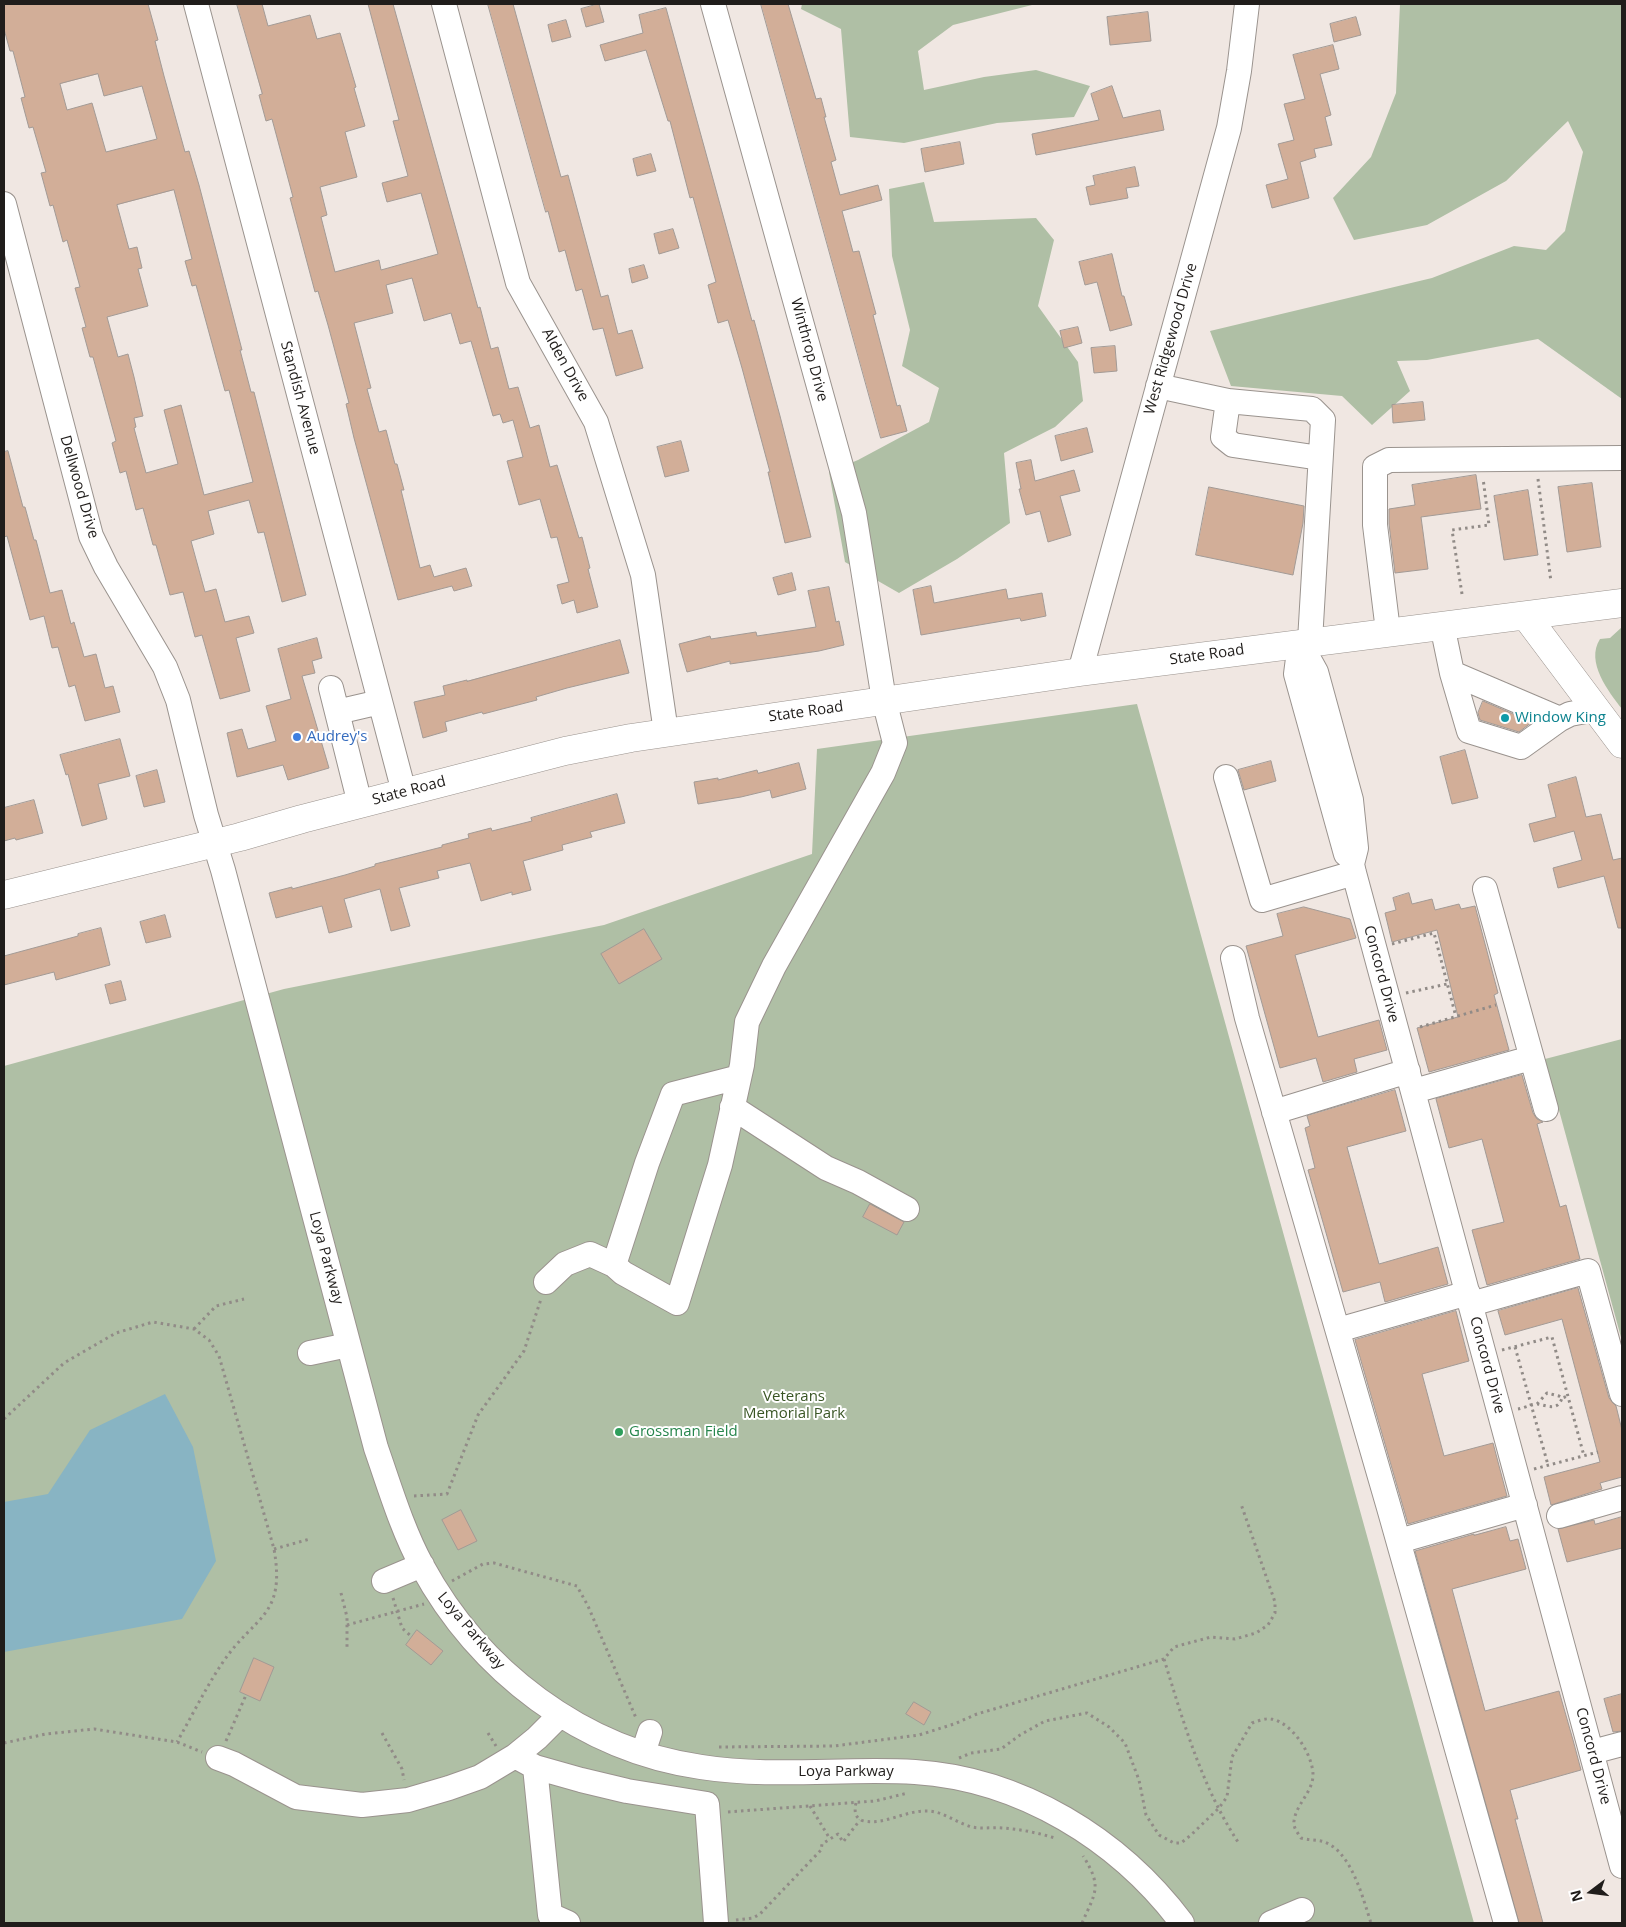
<!DOCTYPE html>
<style>
body{margin:0}
#map{position:relative;width:1626px;height:1927px;overflow:hidden;background:#f0e7e2;font-family:"Open Sans",sans-serif}
canvas{display:block}
.frame{position:absolute;inset:0;border:5px solid #201d1b;pointer-events:none}
.north{position:absolute;left:1566px;top:1867px;width:50px;height:50px;-webkit-text-stroke:4px #fff;paint-order:stroke;rotate:255deg;font-size:14px;font-weight:700;line-height:20px;text-align:center;color:#201d1b}
.north::after{content:'';display:block;margin:auto;width:18px;height:22px;background:#201d1b;clip-path:polygon(50% 0,100% 100%,50% 72%,0 100%)}
</style>
<div id="map">
<canvas width="1626" height="1927"></canvas>
<div class="frame"></div>
<div class="north">N</div>
</div>
<script>
const ctx = document.querySelector('canvas').getContext('2d');
ctx.lineJoin = 'round';
function fillPath(path, color) {
  ctx.fillStyle = color;
  ctx.fill(path, 'evenodd');
}
function trace(path, color, width, dash) {
  ctx.strokeStyle = color;
  ctx.lineWidth = width;
  ctx.lineCap = dash ? 'butt' : 'round';
  ctx.setLineDash(dash || []);
  ctx.stroke(path);
}
function label(font, color, halo, rows, align = 'center') {
  ctx.font = font + ' "Open Sans",sans-serif';
  ctx.lineWidth = 4;
  ctx.setLineDash([]);
  ctx.textBaseline = 'middle';
  ctx.strokeStyle = halo;
  ctx.fillStyle = color;
  for (const [text, x, y, turn = 0] of rows) {
    ctx.save();
    ctx.translate(x, y);
    ctx.rotate((+turn || 0) * Math.PI / 180);
    ctx.textAlign = isNaN(turn) ? turn : align;
    if (halo) ctx.strokeText(text, 0, 0);
    ctx.fillText(text, 0, 0);
    ctx.restore();
  }
}
fillPath(new Path2D(`
 M 802,4 L 1036,4 L 953,25 L 918,51 L 924,90 L 984,77 L 1036,70 L 1090,86 L 1074,117 L 997,123 L 904,143 L 850,137 L 841,29 L 801,9 Z
 M 1400,4 L 1622,4 L 1622,399 L 1538,339 L 1427,360 L 1397,361 L 1410,391 L 1372,425 L 1342,396 L 1231,386 L 1210,331 L 1432,278 L 1514,246 L 1546,250 L 1565,231 L 1583,152 L 1568,121 L 1506,181 L 1427,225 L 1354,240 L 1333,198 L 1371,157 L 1396,93 Z
 M 924,182 L 934,222 L 1036,218 L 1054,240 L 1038,306 L 1078,362 L 1083,401 L 1055,427 L 1004,453 L 1010,523 L 957,559 L 899,593 L 845,562 L 829,472 L 858,460 L 929,422 L 939,388 L 902,366 L 910,330 L 892,256 L 889,189 Z
 M 1622,627 L 1622,709 C 1609,692 1585,662 1600,639 L 1610,638 Z
 M 1137,704 L 1474,1923 L 4,1923 L 4,1066 L 284,989 L 604,925 L 812,854 L 817,749 Z
 M 1622,1039 L 1622,1341 L 1545,1059 Z`), '#afbfa5');
fillPath(new Path2D(`
 M 165,1394 L 193,1447 L 216,1561 L 182,1619 L 4,1652 L 4,1502 L 48,1494 L 90,1430 Z`), '#88b4c3');
const building = new Path2D(`
 M 4,4 L 148,4 L 158,40 L 155,41 L 164,76 L 185,152 L 189,151 L 199,185 L 242,350 L 240,350 L 251,392 L 254,392 L 306,595 L 282,602 L 264,532 L 258,533 L 249,500 L 208,511 L 214,534 L 191,541 L 205,592 L 216,589 L 225,622 L 249,616 L 254,633 L 236,638 L 250,691 L 220,699 L 202,635 L 195,637 L 183,592 L 170,595 L 156,545 L 153,545 L 143,508 L 136,510 L 126,471 L 120,473 L 112,443 L 116,441 L 93,357 L 90,357 L 82,328 L 86,327 L 75,288 L 80,287 L 67,240 L 63,242 L 53,205 L 50,206 L 41,173 L 46,172 L 33,127 L 29,128 L 21,98 L 25,97 L 13,51 L 10,51 L 4,29 ZM 98,74 L 104,96 L 142,86 L 157,139 L 106,152 L 92,103 L 67,110 L 60,84 ZM 174,190 L 192,259 L 185,261 L 192,286 L 196,285 L 225,391 L 229,390 L 253,482 L 204,495 L 181,405 L 164,410 L 178,464 L 146,473 L 134,428 L 136,427 L 134,418 L 143,416 L 134,377 L 128,354 L 118,357 L 107,317 L 148,306 L 138,269 L 142,268 L 137,247 L 129,249 L 117,205 Z
 M 237,4 L 262,4 L 268,26 L 310,15 L 317,39 L 340,33 L 356,87 L 354,88 L 365,126 L 345,132 L 357,177 L 320,187 L 327,215 L 321,217 L 335,272 L 379,260 L 381,270 L 438,254 L 421,193 L 387,202 L 382,183 L 408,176 L 393,121 L 399,120 L 368,4 L 393,4 L 478,308 L 480,307 L 491,349 L 498,347 L 509,389 L 518,387 L 530,428 L 539,425 L 550,467 L 557,465 L 579,538 L 582,537 L 590,568 L 588,569 L 598,607 L 577,613 L 574,600 L 562,604 L 557,585 L 569,582 L 557,537 L 551,538 L 540,499 L 519,505 L 507,461 L 523,457 L 513,420 L 503,423 L 500,414 L 493,416 L 471,341 L 460,344 L 451,313 L 424,321 L 412,278 L 386,285 L 393,313 L 354,323 L 371,388 L 367,389 L 379,432 L 386,430 L 395,464 L 397,464 L 404,490 L 401,490 L 420,568 L 430,565 L 434,577 L 466,568 L 472,586 L 454,591 L 452,586 L 398,600 L 354,438 L 346,404 L 349,403 L 328,325 L 318,291 L 315,292 L 290,198 L 293,197 L 272,119 L 266,121 L 259,95 L 262,94 Z
 M 488,4 L 513,4 L 561,177 L 568,175 L 601,297 L 608,295 L 618,334 L 632,330 L 643,368 L 616,376 L 603,328 L 593,330 L 582,289 L 576,291 L 565,250 L 559,252 L 548,211 L 546,212 Z
 M 599,4 L 604,22 L 586,27 L 581,9 Z
 M 761,4 L 788,4 L 816,99 L 821,98 L 826,117 L 824,117 L 836,160 L 831,162 L 840,195 L 878,185 L 882,200 L 842,211 L 853,252 L 859,251 L 876,314 L 873,315 L 897,406 L 900,405 L 907,431 L 881,438 Z
 M 666,8 L 752,321 L 754,320 L 780,416 L 811,537 L 785,543 L 768,472 L 770,472 L 742,368 L 728,320 L 718,323 L 708,285 L 716,282 L 693,197 L 690,198 L 670,121 L 668,121 L 646,50 L 605,61 L 600,45 L 643,33 L 639,15 Z
 M 1148,12 L 1151,41 L 1110,45 L 1107,17 Z
 M 1356,17 L 1361,35 L 1334,42 L 1330,24 Z
 M 566,20 L 571,37 L 552,42 L 548,25 Z
 M 1333,45 L 1339,69 L 1320,74 L 1331,115 L 1325,117 L 1332,145 L 1314,149 L 1316,157 L 1300,162 L 1309,198 L 1272,208 L 1266,185 L 1288,179 L 1278,144 L 1294,140 L 1284,104 L 1305,99 L 1293,55 Z
 M 1112,86 L 1123,118 L 1160,110 L 1164,130 L 1036,155 L 1032,134 L 1099,120 L 1091,94 Z
 M 960,142 L 964,164 L 925,172 L 921,149 Z
 M 651,154 L 656,171 L 637,176 L 633,159 Z
 M 1135,167 L 1139,186 L 1126,188 L 1128,198 L 1090,205 L 1086,187 L 1095,185 L 1093,176 Z
 M 673,229 L 679,248 L 659,254 L 654,234 Z
 M 1112,254 L 1122,296 L 1124,296 L 1132,325 L 1110,331 L 1097,282 L 1085,285 L 1079,262 Z
 M 644,265 L 648,278 L 632,283 L 629,269 Z
 M 1078,327 L 1082,343 L 1064,348 L 1060,331 Z
 M 1115,346 L 1117,371 L 1094,373 L 1091,348 Z
 M 1423,402 L 1425,420 L 1393,423 L 1392,405 Z
 M 1087,428 L 1093,452 L 1061,461 L 1055,436 Z
 M 681,441 L 689,471 L 665,477 L 657,447 Z
 M 8,451 L 23,507 L 25,507 L 34,540 L 36,540 L 50,593 L 62,590 L 71,624 L 74,622 L 84,657 L 96,654 L 105,688 L 113,686 L 120,712 L 85,721 L 75,685 L 69,687 L 58,647 L 52,648 L 44,616 L 30,620 L 7,536 L 4,537 L 4,452 Z
 M 1031,460 L 1035,481 L 1074,470 L 1080,491 L 1060,496 L 1071,535 L 1048,542 L 1040,511 L 1026,515 L 1019,489 L 1021,489 L 1016,463 Z
 M 1476,475 L 1481,509 L 1421,517 L 1428,569 L 1395,573 L 1389,524 L 1389,509 L 1415,505 L 1412,485 Z
 M 1592,483 L 1601,547 L 1567,552 L 1558,487 Z
 M 1209,487 L 1304,506 L 1303,523 L 1293,575 L 1196,555 Z
 M 1528,490 L 1538,555 L 1504,560 L 1494,496 Z
 M 792,573 L 796,590 L 778,595 L 773,578 Z
 M 931,586 L 934,603 L 1006,589 L 1008,599 L 1042,593 L 1046,616 L 1021,621 L 1020,618 L 921,635 L 913,590 Z
 M 829,587 L 836,622 L 839,621 L 844,645 L 819,651 L 730,664 L 730,661 L 687,672 L 679,644 L 710,636 L 711,639 L 756,632 L 757,636 L 816,627 L 808,591 Z
 M 317,638 L 322,658 L 312,661 L 315,673 L 302,676 L 329,768 L 288,780 L 283,765 L 237,777 L 227,733 L 242,729 L 248,749 L 276,741 L 266,706 L 291,699 L 278,649 Z
 M 620,640 L 629,673 L 567,688 L 536,697 L 537,700 L 483,714 L 482,712 L 445,722 L 447,731 L 423,738 L 414,702 L 445,695 L 443,686 L 467,680 L 467,681 Z
 M 1483,701 L 1532,722 L 1519,732 L 1480,720 L 1478,713 Z
 M 120,739 L 130,776 L 98,784 L 107,819 L 82,826 L 68,774 L 66,775 L 60,755 Z
 M 1465,750 L 1478,798 L 1452,804 L 1440,757 Z
 M 1271,761 L 1276,781 L 1244,790 L 1238,770 Z
 M 799,763 L 806,789 L 772,798 L 770,790 L 741,797 L 698,804 L 694,782 L 718,778 L 718,780 L 757,770 L 758,773 Z
 M 157,770 L 165,802 L 144,807 L 136,776 Z
 M 1576,777 L 1586,817 L 1601,814 L 1613,860 L 1622,858 L 1622,928 L 1618,928 L 1604,876 L 1558,888 L 1553,868 L 1582,860 L 1574,831 L 1534,842 L 1529,824 L 1556,817 L 1548,785 Z
 M 617,794 L 625,823 L 590,832 L 592,837 L 562,845 L 563,850 L 523,861 L 531,890 L 512,895 L 512,892 L 481,901 L 470,863 L 437,871 L 439,878 L 399,888 L 410,926 L 391,931 L 380,889 L 344,899 L 352,927 L 329,933 L 322,906 L 276,918 L 269,893 L 292,887 L 292,889 L 345,875 L 375,866 L 375,864 L 442,847 L 442,845 L 469,838 L 468,834 L 491,828 L 492,831 L 532,821 L 531,818 Z
 M 34,800 L 43,833 L 16,840 L 15,838 L 4,841 L 4,808 Z
 M 1409,893 L 1412,904 L 1432,899 L 1435,910 L 1459,904 L 1461,909 L 1475,906 L 1498,993 L 1494,995 L 1509,1050 L 1429,1072 L 1417,1028 L 1458,1017 L 1437,930 L 1392,942 L 1385,913 L 1396,910 L 1393,898 Z
 M 1304,907 L 1350,919 L 1356,938 L 1295,955 L 1318,1037 L 1379,1020 L 1387,1050 L 1354,1059 L 1357,1072 L 1323,1082 L 1316,1058 L 1280,1068 L 1246,946 L 1283,936 L 1277,914 Z
 M 165,915 L 171,937 L 146,943 L 140,922 Z
 M 101,928 L 110,965 L 56,980 L 54,972 L 4,985 L 4,956 L 78,936 L 78,934 Z
 M 644,929 L 662,959 L 619,984 L 601,954 Z
 M 121,981 L 126,1000 L 110,1004 L 105,985 Z
 M 1522,1075 L 1533,1113 L 1537,1119 L 1543,1122 L 1537,1124 L 1560,1207 L 1566,1205 L 1580,1259 L 1487,1285 L 1472,1230 L 1504,1222 L 1482,1139 L 1449,1148 L 1436,1099 Z
 M 1395,1090 L 1406,1131 L 1347,1147 L 1379,1264 L 1438,1247 L 1448,1284 L 1385,1302 L 1380,1282 L 1343,1292 L 1308,1170 L 1315,1168 L 1305,1128 L 1310,1126 L 1307,1116 Z
 M 870,1204 L 904,1222 L 897,1235 L 863,1217 Z
 M 1578,1288 L 1609,1398 L 1616,1406 L 1622,1430 L 1622,1477 L 1600,1483 L 1602,1489 L 1551,1505 L 1544,1477 L 1600,1462 L 1562,1319 L 1505,1335 L 1498,1311 Z
 M 1456,1311 L 1469,1361 L 1422,1374 L 1444,1456 L 1493,1443 L 1507,1496 L 1408,1524 L 1355,1340 Z
 M 461,1510 L 477,1541 L 458,1550 L 442,1520 Z
 M 1622,1517 L 1622,1548 L 1567,1562 L 1558,1529 L 1594,1520 L 1595,1524 Z
 M 1506,1527 L 1510,1541 L 1518,1539 L 1526,1569 L 1452,1589 L 1485,1711 L 1559,1691 L 1573,1740 L 1581,1770 L 1510,1790 L 1518,1819 L 1515,1819 L 1543,1923 L 1519,1923 L 1415,1551 L 1474,1534 L 1474,1535 Z
 M 417,1630 L 443,1651 L 431,1665 L 406,1645 Z
 M 254,1658 L 274,1667 L 260,1701 L 240,1692 Z
 M 1622,1694 L 1622,1731 L 1613,1732 L 1604,1699 Z
 M 914,1702 L 931,1712 L 924,1725 L 906,1714 Z`);
fillPath(building, '#d2ae98');
trace(building, '#a29a95', 1);
const minor = new Path2D(`
 M 196,4 L 404,792
 M 444,4 L 518,283 L 596,422 L 643,575 L 666,732
 M 713,4 L 854,513 L 884,700 L 895,743 L 883,773 L 774,966 L 747,1022 L 742,1065 L 720,1165 L 677,1303 L 623,1273 L 614,1265 L 647,1163 L 673,1094 L 739,1077
 M 4,204 L 91,536 L 106,567 L 165,667 L 178,700 L 206,815 L 223,870 L 376,1448 C 390,1488 402,1529 422,1566 C 479,1671 582,1750 701,1767 C 772,1778 844,1768 915,1772 C 1021,1779 1119,1839 1182,1923
 M 1158,386 L 1228,401 L 1312,409 L 1323,420 L 1310,641
 M 1228,401 L 1223,437 L 1233,445 L 1320,458
 M 1442,625 L 1452,673 L 1560,719 L 1570,714 L 1596,709
 M 1388,631 L 1375,525 L 1375,467 L 1389,460 L 1622,458
 M 1300,643 L 1316,672 L 1351,800 L 1356,848 L 1352,864 L 1354,873 L 1622,1866
 M 1300,643 L 1296,674 L 1346,854
 M 1080,672 L 1229,128 L 1239,71 L 1247,4
 M 1452,673 L 1469,731 L 1521,747 L 1560,719
 M 331,688 L 360,804
 M 337,712 L 380,702
 M 1226,777 L 1262,900 L 1354,873
 M 1485,889 L 1546,1109
 M 1233,958 L 1247,1018 L 1389,1508 L 1506,1923
 M 1414,1091 L 1531,1058
 M 732,1107 L 826,1168 L 858,1182 L 907,1209
 M 1274,1112 L 1408,1071
 M 546,1282 L 565,1264 L 590,1254 L 614,1265
 M 1471,1304 L 1588,1271 L 1622,1394
 M 1338,1330 L 1468,1293
 M 310,1353 L 348,1345
 M 1559,1516 L 1622,1498
 M 1399,1541 L 1525,1505
 M 384,1581 L 422,1565
 M 1592,1752 L 1622,1744
 M 643,1753 L 650,1732
 M 515,1756 L 535,1767 L 581,1780 L 627,1791 L 707,1804 L 716,1923
 M 218,1758 L 234,1764 L 296,1797 L 362,1805 L 408,1800 L 449,1788 L 480,1777 L 515,1756 L 537,1738 L 560,1715
 M 535,1767 L 550,1915 L 568,1923
 M 1271,1923 L 1302,1910`);
const major = new Path2D(`
 M 1526,616 L 1622,744
 M 4,895 L 240,837 L 302,819 L 565,751 L 631,738 L 1080,672 L 1622,603`);
trace(minor, '#9a938e', 26);
trace(major, '#9a938e', 29);
trace(new Path2D(`
 M 1538,479 L 1551,582
 M 1462,594 L 1452,530 L 1489,525 L 1483,478
 M 1392,944 L 1434,933 L 1456,1017
 M 1406,993 L 1447,984
 M 1420,1027 L 1496,1005
 M 194,1329 L 216,1306 L 244,1299
 M 1515,1347 L 1548,1465
 M 1502,1350 L 1552,1337 L 1584,1456
 M 1537,1404 L 1547,1393 L 1559,1396 L 1562,1398 L 1568,1396
 M 1518,1409 C 1524,1408 1532,1404 1538,1404 C 1548,1406 1558,1411 1562,1398
 M 4,1419 L 64,1363 L 116,1333 L 153,1322 L 194,1329 L 209,1340 L 219,1356 L 274,1549 C 286,1617 255,1615 223,1662 C 206,1687 192,1716 177,1742
 M 1534,1469 L 1598,1452
 M 414,1496 L 447,1494 L 478,1415 L 524,1351 L 541,1299
 M 274,1549 L 310,1539
 M 452,1581 L 483,1564 L 494,1563 L 577,1586 L 588,1606 L 636,1718
 M 341,1593 L 347,1617 L 347,1650
 M 393,1598 L 402,1628 L 412,1637
 M 347,1625 L 424,1604
 M 1164,1659 C 1183,1721 1202,1787 1238,1842
 M 382,1733 L 402,1769 L 404,1780
 M 488,1733 L 496,1746
 M 226,1741 L 246,1695
 M 4,1743 L 46,1734 L 94,1729 L 177,1742 L 202,1752
 M 719,1747 L 834,1746 L 919,1735 L 954,1724 L 977,1714 L 1164,1659 L 1174,1647 L 1211,1637 L 1235,1639 L 1256,1633 L 1268,1625 L 1275,1613 L 1275,1602 L 1241,1504
 M 959,1758 L 971,1753 L 1001,1749 L 1020,1735 L 1045,1721 L 1087,1713 L 1109,1727 L 1125,1743 L 1139,1780 L 1146,1815 L 1159,1835 L 1174,1843 L 1181,1843 L 1191,1835 L 1219,1808 L 1227,1797 L 1232,1757 L 1252,1723 C 1258,1721 1265,1718 1271,1719 C 1292,1722 1313,1755 1313,1775 C 1313,1792 1296,1804 1294,1821 C 1293,1828 1298,1833 1301,1838 C 1308,1840 1315,1840 1321,1841 C 1351,1848 1363,1899 1371,1923
 M 856,1803 C 854,1811 855,1819 864,1821 C 884,1825 905,1811 925,1811 C 942,1810 956,1823 972,1827 C 982,1829 992,1827 1002,1828 C 1020,1829 1038,1833 1055,1838
 M 810,1806 L 830,1839
 M 728,1812 L 875,1801 L 908,1793
 M 736,1920 L 753,1918 L 760,1914 L 821,1850 L 822,1844 L 838,1834 L 843,1842 L 860,1820
 M 1082,1923 C 1095,1893 1103,1887 1083,1856`), '#918b87', 3, [2.5, 4]);
trace(minor, '#fff', 24);
trace(major, '#fff', 28);
for (const [x, y, r, color] of [
 [1505,718,5,"#0f9aa8"],
 [297,737,5,"#3f7fe0"],
 [619,1432,5,"#2e9e5b"]
]) {
  const dot = new Path2D();
  dot.arc(x, y, r, 0, 2 * Math.PI);
  ctx.fillStyle = color;
  ctx.fill(dot);
  trace(dot, '#fff', 2);
}
label('15px', '#201d1b', '#fff', [
 ["West Ridgewood Drive",1171,339,-74],
 ["Winthrop Drive",809,350,75],
 ["Alden Drive",565,365,61],
 ["Standish Avenue",300,398,75],
 ["Dellwood Drive",79,487,74],
 ["State Road",1207,655,-8],
 ["State Road",806,712,-8],
 ["State Road",409,791,-15],
 ["Concord Drive",1381,974,75],
 ["Loya Parkway",326,1258,75],
 ["Concord Drive",1487,1365,75],
 ["Loya Parkway",471,1631,50],
 ["Concord Drive",1593,1756,75],
 ["Loya Parkway",846,1772]
]);
label('15px', '#0d838f', '#fff', [
 ["Window King",1515,718]
], 'left');
label('15px', '#366cbe', '#fff', [
 ["Audrey's",307,737]
], 'left');
label('15px', '#395524', '#fff', [
 ["Veterans",794,1397],
 ["Memorial Park",794,1414]
]);
label('15px', '#27864d', '#fff', [
 ["Grossman Field",629,1432]
], 'left');
</script>
